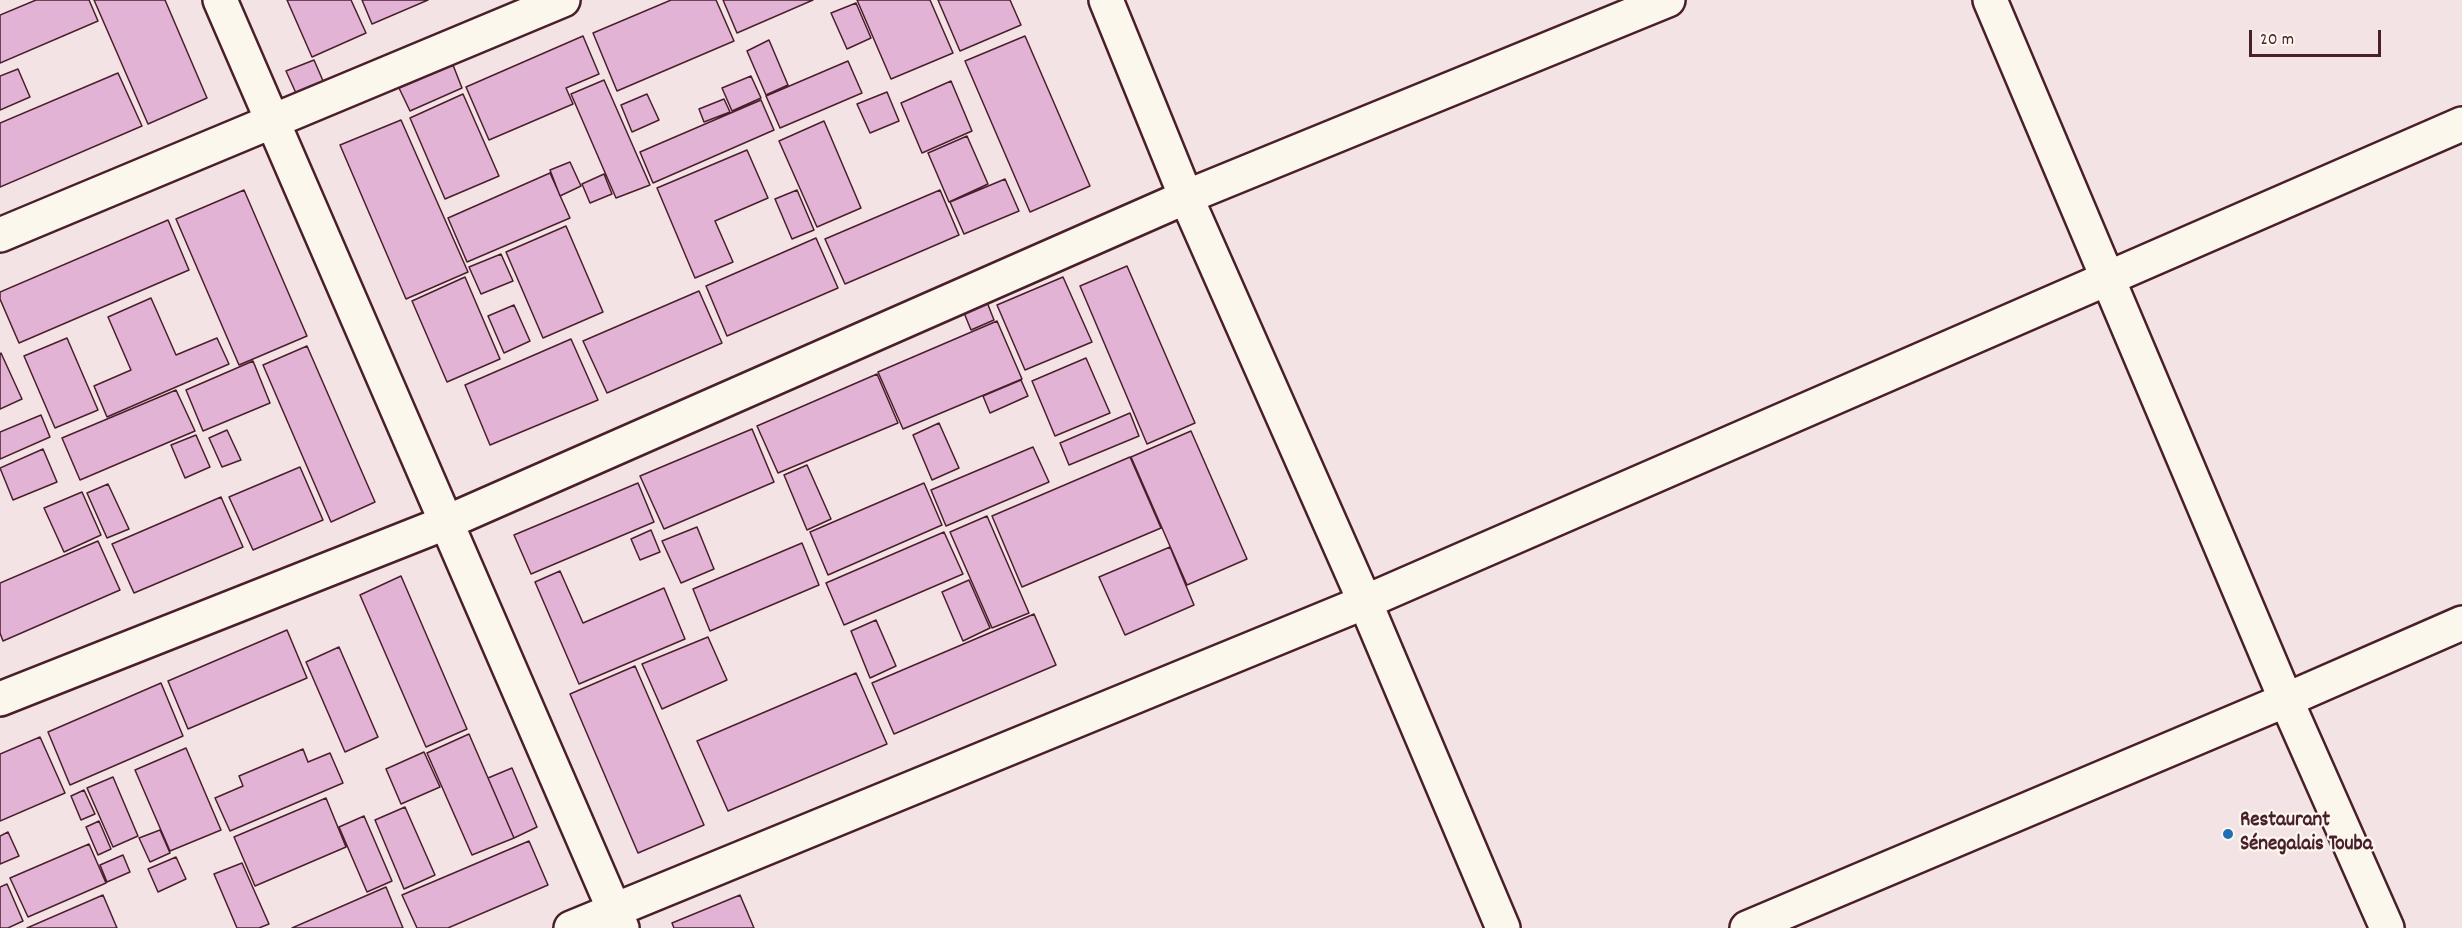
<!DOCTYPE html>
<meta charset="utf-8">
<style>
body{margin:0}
#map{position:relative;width:2462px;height:928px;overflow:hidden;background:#f4e3e5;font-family:Dekko,sans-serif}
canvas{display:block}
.scale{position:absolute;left:2249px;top:30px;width:132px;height:27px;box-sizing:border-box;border:3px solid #4a1f2b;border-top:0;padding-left:8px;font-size:18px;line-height:21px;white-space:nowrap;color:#4a1f2b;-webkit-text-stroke:4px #fbf7ec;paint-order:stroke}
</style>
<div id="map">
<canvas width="2462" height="928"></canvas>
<div class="scale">20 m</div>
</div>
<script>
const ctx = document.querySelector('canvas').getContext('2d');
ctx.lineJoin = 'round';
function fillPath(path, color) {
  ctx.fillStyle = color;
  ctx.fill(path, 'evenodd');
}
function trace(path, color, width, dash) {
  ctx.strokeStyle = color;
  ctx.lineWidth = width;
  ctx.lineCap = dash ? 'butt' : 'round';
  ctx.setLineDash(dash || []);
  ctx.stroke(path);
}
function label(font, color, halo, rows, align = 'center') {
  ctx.font = font + ' Dekko,sans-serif';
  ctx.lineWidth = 4.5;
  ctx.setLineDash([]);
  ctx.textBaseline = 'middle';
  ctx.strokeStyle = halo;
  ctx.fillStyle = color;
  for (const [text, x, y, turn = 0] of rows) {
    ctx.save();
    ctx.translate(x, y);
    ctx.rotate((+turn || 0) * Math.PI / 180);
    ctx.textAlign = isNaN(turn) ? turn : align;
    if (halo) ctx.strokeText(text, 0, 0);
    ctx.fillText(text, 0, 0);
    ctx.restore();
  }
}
const building = new Path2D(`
 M 36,0 L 89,0 L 98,21 L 0,63 L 0,15 Z
 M 94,0 L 165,0 L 207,98 L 148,124 Z
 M 287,0 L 351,0 L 366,33 L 312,57 Z
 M 362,0 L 428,0 L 372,24 Z
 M 671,0 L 716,0 L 734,41 L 617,91 L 593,33 Z
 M 723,0 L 813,0 L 737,33 Z
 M 857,0 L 930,0 L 953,53 L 891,79 Z
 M 938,0 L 1010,0 L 1021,25 L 960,51 Z
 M 856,3 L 871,38 L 847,49 L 831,13 Z
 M 583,36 L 599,74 L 566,88 L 573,104 L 489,140 L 466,87 Z
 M 1025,36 L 1090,186 L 1030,212 L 965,61 Z
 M 769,40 L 788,85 L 766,95 L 747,51 Z
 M 314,60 L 327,90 L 300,102 L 286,71 Z
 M 848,61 L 862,93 L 780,128 L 766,96 Z
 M 453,65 L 462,88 L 410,111 L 399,88 Z
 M 18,69 L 30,97 L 0,110 L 0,76 Z
 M 118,73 L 142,126 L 0,187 L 0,123 Z
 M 751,76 L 761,98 L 732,111 L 722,88 Z
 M 604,80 L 650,185 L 616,198 L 571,94 Z
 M 951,81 L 972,131 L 922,153 L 901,103 Z
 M 887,92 L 899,121 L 870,133 L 857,104 Z
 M 463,94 L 499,176 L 445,199 L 410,118 Z
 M 647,94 L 659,120 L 632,132 L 621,105 Z
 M 724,99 L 730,112 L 704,122 L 699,109 Z
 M 761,100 L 774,130 L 653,183 L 640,152 Z
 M 401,120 L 468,272 L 406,299 L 340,145 Z
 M 824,121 L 861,208 L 817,227 L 779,141 Z
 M 967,136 L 988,184 L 949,202 L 928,153 Z
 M 747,150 L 768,198 L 715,221 L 733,262 L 695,278 L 657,188 Z
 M 570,162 L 581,186 L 560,196 L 550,170 Z
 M 550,173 L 570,218 L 467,262 L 448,218 Z
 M 604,174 L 612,194 L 590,203 L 582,184 Z
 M 1005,179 L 1019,211 L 964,234 L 950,202 Z
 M 244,190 L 307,336 L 239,365 L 176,219 Z
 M 797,190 L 814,230 L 792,239 L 775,199 Z
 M 940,190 L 959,235 L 845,284 L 825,239 Z
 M 168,220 L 189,270 L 19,343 L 0,299 L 0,292 Z
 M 566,226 L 603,312 L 543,338 L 506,252 Z
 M 816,238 L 838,288 L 727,336 L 706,286 Z
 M 501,254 L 513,281 L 481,294 L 469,267 Z
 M 1127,266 L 1195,423 L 1147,444 L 1080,286 Z
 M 465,277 L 500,359 L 447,382 L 412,301 Z
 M 1063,277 L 1092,342 L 1025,370 L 997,305 Z
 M 699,291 L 722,343 L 607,393 L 583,341 Z
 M 983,292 L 994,320 L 971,330 L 960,303 Z
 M 151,298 L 176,355 L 217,338 L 229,364 L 107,417 L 94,386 L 131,370 L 108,317 Z
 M 514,305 L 530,341 L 504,353 L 488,316 Z
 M 997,321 L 1022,379 L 903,429 L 878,372 Z
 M 67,338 L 98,410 L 55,428 L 24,356 Z
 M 571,339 L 598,400 L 490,445 L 465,385 Z
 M 307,346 L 375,502 L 331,522 L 263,365 Z
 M 1,353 L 22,399 L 0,409 L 0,354 Z
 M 1086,358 L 1110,413 L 1055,436 L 1032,381 Z
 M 253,361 L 270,403 L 203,431 L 186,390 Z
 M 877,374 L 898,423 L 778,473 L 757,426 Z
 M 1021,380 L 1028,396 L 990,413 L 983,396 Z
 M 176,390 L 195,431 L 80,480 L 62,438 Z
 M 1130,413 L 1139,436 L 1069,465 L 1060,443 Z
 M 41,415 L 50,437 L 0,459 L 0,432 Z
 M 939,423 L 959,468 L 932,480 L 913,435 Z
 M 752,429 L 774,482 L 664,529 L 640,476 Z
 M 227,430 L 241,460 L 222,467 L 209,438 Z
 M 1191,431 L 1247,559 L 1187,585 L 1131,457 Z
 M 196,435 L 210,467 L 185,478 L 171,445 Z
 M 1033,447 L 1049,482 L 946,526 L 931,490 Z
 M 43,449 L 57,482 L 13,500 L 0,468 Z
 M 1130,457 L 1161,528 L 1022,587 L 992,516 Z
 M 807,465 L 831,519 L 807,530 L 784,475 Z
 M 300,467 L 323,520 L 253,550 L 229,497 Z
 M 638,483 L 654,522 L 531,574 L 514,535 Z
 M 924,483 L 942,525 L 828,575 L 810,532 Z
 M 108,484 L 129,529 L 107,538 L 87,493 Z
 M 82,492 L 101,535 L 64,552 L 44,508 Z
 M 221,497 L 243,547 L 134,593 L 112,544 Z
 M 987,516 L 1029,613 L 992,628 L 950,532 Z
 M 697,527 L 714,569 L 681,583 L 662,541 Z
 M 651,530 L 660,552 L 640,560 L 631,539 Z
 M 944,532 L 963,574 L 844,625 L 826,583 Z
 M 98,541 L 120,590 L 3,641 L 0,633 L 0,583 Z
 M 802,543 L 819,585 L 710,631 L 693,589 Z
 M 1170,547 L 1194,605 L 1125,635 L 1099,577 Z
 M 560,571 L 583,623 L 664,588 L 685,639 L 579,684 L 535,582 Z
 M 401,576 L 467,729 L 426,747 L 360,595 Z
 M 969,580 L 990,628 L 963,641 L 942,592 Z
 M 1034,614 L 1056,665 L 894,734 L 872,683 Z
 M 876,620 L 896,666 L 870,678 L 851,631 Z
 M 287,630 L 307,678 L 188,729 L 168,681 Z
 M 708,637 L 727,680 L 662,709 L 642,664 Z
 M 339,647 L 378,737 L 345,752 L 306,662 Z
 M 635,666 L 704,825 L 638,853 L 570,694 Z
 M 856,673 L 887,744 L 728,811 L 697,741 Z
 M 161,683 L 183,736 L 70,785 L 48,732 Z
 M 469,734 L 514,838 L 472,855 L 427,753 Z
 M 40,737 L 65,793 L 0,821 L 0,754 Z
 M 186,748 L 221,830 L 170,851 L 135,770 Z
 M 303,749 L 308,762 L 330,753 L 343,783 L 230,831 L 215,798 L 243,786 L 239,776 Z
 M 424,752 L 440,787 L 401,804 L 386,769 Z
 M 512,768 L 537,827 L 514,838 L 488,778 Z
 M 113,777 L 138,836 L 113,847 L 87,788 Z
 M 84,790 L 95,814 L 81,820 L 71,796 Z
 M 326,798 L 346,847 L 255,886 L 234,837 Z
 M 405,807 L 435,875 L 404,889 L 375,820 Z
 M 364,816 L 392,881 L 367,892 L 339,827 Z
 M 99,821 L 111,849 L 98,855 L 86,827 Z
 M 160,830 L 170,853 L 150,862 L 139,838 Z
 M 8,832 L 19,856 L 0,864 L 0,836 Z
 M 529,841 L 548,885 L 448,928 L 417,928 L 402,895 Z
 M 89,844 L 106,883 L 28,917 L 10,878 Z
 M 123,855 L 130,872 L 107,882 L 100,865 Z
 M 176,857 L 186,879 L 158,892 L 148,869 Z
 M 242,863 L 269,924 L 259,928 L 237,928 L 214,874 Z
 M 7,884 L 23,921 L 8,928 L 0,928 L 0,887 Z
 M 386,887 L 403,928 L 292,928 Z
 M 103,895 L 117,928 L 27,928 Z
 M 740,895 L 754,928 L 674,928 L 672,923 Z`);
fillPath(building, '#e2b3d5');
trace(building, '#4a1f2b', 1.5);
const minor = new Path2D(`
 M 220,0 L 622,928
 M 1106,0 L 1186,197 L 1365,602 L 1503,928
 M 1990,0 L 2286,700 L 2387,928
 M 0,235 L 563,0
 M 0,699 L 445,523 L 1186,197 L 1668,0
 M 571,928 L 1365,602 L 2462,124
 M 1747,928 L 2286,700 L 2462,623`);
trace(minor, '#4a1f2b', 38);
trace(minor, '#fbf7ec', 33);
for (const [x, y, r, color] of [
 [2228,834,6,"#1f6fb2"]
]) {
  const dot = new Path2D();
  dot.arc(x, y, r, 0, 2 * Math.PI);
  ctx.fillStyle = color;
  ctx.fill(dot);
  trace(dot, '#fbf7ec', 2);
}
label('bold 21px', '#4a1f2b', '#fbf7ec', [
 ["Restaurant",2240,822],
 ["Sénegalais Touba",2240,846]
], 'left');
</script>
